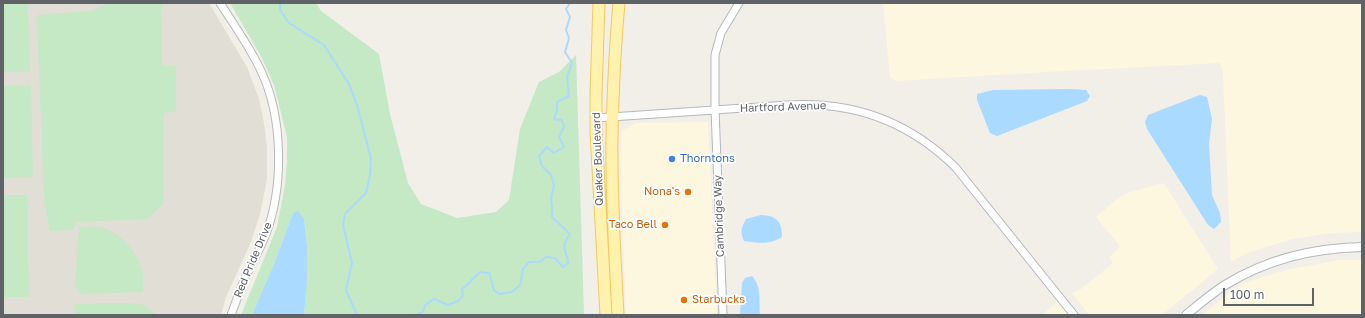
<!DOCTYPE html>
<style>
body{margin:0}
#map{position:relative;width:1365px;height:318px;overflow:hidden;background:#f1efe8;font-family:"Golos Text",sans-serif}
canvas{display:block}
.frame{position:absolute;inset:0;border:4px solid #5f6368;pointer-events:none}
.scale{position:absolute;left:1223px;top:288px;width:91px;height:18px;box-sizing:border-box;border:2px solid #5f6368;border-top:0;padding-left:5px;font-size:12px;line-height:14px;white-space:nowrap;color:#5f6368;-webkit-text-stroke:3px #fff;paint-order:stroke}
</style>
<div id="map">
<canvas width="1365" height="318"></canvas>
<div class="frame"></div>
<div class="scale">100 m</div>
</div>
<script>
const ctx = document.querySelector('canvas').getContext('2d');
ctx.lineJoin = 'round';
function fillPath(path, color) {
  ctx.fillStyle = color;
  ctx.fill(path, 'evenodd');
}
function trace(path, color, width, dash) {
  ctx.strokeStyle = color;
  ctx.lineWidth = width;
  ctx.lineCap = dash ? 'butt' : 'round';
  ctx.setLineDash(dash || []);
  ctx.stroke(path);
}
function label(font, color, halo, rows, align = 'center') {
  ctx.font = font + ' "Golos Text",sans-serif';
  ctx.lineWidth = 3.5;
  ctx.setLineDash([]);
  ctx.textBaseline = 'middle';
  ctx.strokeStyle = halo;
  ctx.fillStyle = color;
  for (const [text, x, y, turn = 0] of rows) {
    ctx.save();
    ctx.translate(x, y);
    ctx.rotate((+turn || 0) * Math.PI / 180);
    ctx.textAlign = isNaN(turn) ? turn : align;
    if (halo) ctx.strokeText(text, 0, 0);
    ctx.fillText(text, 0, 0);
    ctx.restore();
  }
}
fillPath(new Path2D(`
 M 883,3 L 1362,3 L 1362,232 L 1332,233 L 1292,239 L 1247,253 L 1231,262 L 1223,74 L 1220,63 L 1045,72 L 896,81 L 890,77 Z
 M 708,122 L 717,315 L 626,315 L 620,158 L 622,131 L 636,123 Z
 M 1164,183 L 1218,269 L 1162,315 L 1089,315 L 1072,293 L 1081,289 L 1112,264 L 1112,261 L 1109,258 L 1120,246 L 1096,217 L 1117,199 L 1130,192 Z
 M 1339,260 L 1362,260 L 1362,315 L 1202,315 L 1241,284 L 1286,270 Z
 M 1058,301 L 1069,315 L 1042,315 Z`), '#fef7e0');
fillPath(new Path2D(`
 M 3,3 L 209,3 L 247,67 L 259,99 L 264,123 L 267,147 L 267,179 L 260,214 L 251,242 L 226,297 L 221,315 L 3,315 Z`), '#e1ded6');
fillPath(new Path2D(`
 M 3,3 L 28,3 L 30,72 L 3,72 Z
 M 110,3 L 161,3 L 162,66 L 176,66 L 176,112 L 164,113 L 164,203 L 147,219 L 77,222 L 73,230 L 50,231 L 44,199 L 37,15 L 91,11 Z
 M 230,3 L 316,3 L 321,11 L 379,54 L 390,114 L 408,183 L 421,204 L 457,218 L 496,212 L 509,200 L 520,129 L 539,82 L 559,72 L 576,55 L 584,315 L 304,315 C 307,283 309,251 304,219 L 293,213 L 274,264 L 252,315 L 241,315 L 277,227 L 285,185 L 287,161 L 287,137 L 274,85 L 262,58 Z
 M 31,85 L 33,178 L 3,178 L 3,86 Z
 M 3,195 L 27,195 L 29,297 L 3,297 Z
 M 79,227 C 86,227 94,226 101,227 C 121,232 139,254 143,273 C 144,279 143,286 143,292 L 81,294 L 75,286 Z
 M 76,304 C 90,304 131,301 143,305 C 148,307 152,311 155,315 L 74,315 Z`), '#c5e8c5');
fillPath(new Path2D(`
 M 1070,89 L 1086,90 L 1090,96 L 1087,101 L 997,136 L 990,133 L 977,100 L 977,94 L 993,90 Z
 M 1200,95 L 1207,97 L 1212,119 L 1209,144 L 1212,195 L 1220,213 L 1221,222 L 1214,229 L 1208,225 L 1147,129 L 1145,122 L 1148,115 Z
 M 298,211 L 304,219 L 307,246 L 307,281 L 304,315 L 252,315 L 274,264 L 293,213 Z
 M 761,215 C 777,216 782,221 782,237 C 769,245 759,243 744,241 C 740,232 741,228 746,219 Z
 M 752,276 C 762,287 759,301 760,315 L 740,315 L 742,283 L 745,278 Z`), '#aadaff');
trace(new Path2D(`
 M 280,3 L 280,10 L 289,23 L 324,45 L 349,84 L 357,105 L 366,139 L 371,159 L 370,175 L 366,193 L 345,214 L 343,225 L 352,263 L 346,290 L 357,315
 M 414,315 L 423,312 L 425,305 L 434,299 L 448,305 L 458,301 L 463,296 L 462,289 C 469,284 473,278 480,272 L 489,273 L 494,290 L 499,294 L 512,292 L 520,285 L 523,269 L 529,262 L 539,262 L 546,257 L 555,258 L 563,267 L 568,263 C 567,248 559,250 570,234 L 552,217 L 552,207 L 551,198 L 554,186 L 551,175 L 542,166 L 539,156 L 547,147 L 554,153 L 564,147 L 559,137 L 564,127 L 562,120 L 554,119 L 557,110 L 557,102 L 569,96 L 567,77 L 572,63 L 565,52 L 569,38 L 566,30 L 570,17 L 566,9 L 570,3`), '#aadaff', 2);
const minor = new Path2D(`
 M 220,3 C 234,25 250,47 261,71 C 283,117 284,186 266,234 C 260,249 252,264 245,278 C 240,290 236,302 231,315
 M 596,118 L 788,105 C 853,101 910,122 956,168 L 1074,315
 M 723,315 L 715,109 L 715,55 L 721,33 L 739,3`);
const tertiary = new Path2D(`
 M 1186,315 C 1198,305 1211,294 1225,285 C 1267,259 1313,248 1362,247`);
const primary = new Path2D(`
 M 599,3 L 596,94 L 596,132 L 606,315
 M 618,315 C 615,256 611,196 612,136 C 613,92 615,47 619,3`);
trace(minor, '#b5b8bc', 9);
trace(tertiary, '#b5b8bc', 10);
trace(primary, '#f2c960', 13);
trace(minor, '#fff', 7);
trace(tertiary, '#fff', 8);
trace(primary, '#fff2af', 11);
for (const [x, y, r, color] of [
 [672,159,4,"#3f7fe0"],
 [688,192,4,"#e8710a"],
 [665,225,4,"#e8710a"],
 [684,300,4,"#e8710a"]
]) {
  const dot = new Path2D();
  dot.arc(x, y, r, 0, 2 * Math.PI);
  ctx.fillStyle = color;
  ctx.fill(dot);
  trace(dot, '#fff', 1.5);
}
label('11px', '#5f6368', '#fff', [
 ["Hartford Avenue",783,107,-2],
 ["Quaker Boulevard",598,159,-92],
 ["Cambridge Way",719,216,-92],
 ["Red Pride Drive",253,260,-67]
]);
label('11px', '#366cbe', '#fff', [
 ["Thorntons",680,159]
], 'left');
label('11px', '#c56008', '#fff', [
 ["Nona's",680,192],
 ["Taco Bell",657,225],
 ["Starbucks",692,300,"left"]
], 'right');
</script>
